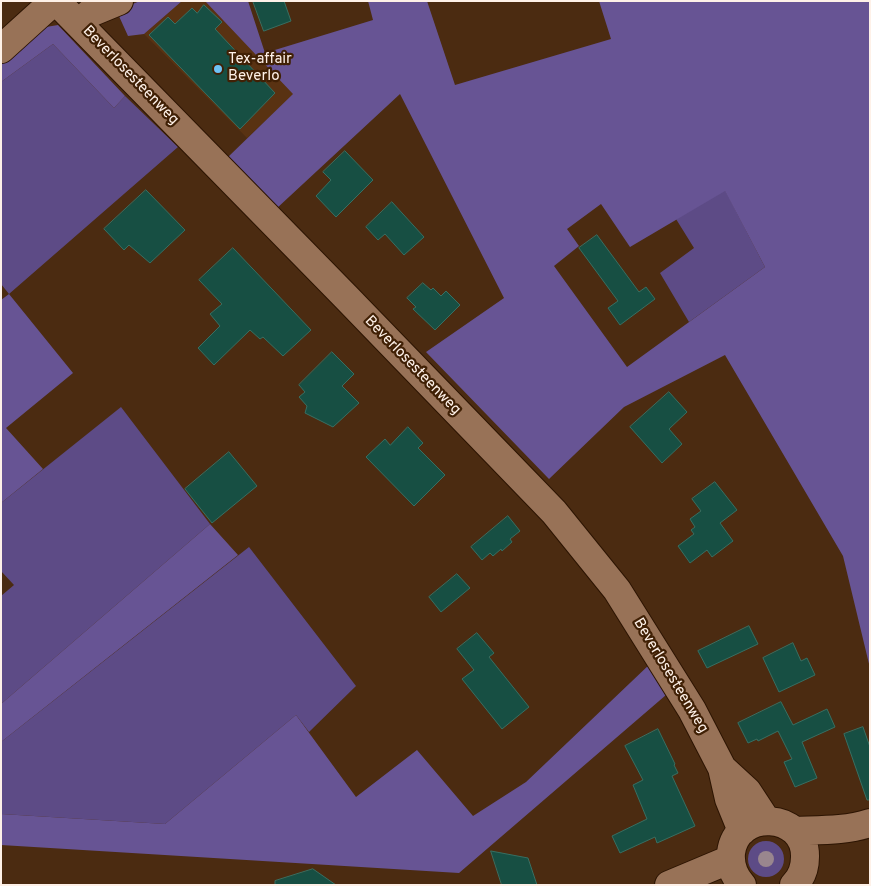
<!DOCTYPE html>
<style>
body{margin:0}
#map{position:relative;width:871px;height:886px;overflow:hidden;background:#4b2b11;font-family:Overpass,sans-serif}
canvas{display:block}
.frame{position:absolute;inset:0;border:2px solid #fef1e8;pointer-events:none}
</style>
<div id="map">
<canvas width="871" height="886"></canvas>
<div class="frame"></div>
</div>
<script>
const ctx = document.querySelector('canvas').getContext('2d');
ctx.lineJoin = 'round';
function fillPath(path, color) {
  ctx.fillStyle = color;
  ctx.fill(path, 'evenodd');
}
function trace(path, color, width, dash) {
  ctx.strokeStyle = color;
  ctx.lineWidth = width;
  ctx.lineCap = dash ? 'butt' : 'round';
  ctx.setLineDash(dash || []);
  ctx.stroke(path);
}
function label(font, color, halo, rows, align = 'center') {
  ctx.font = font + ' Overpass,sans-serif';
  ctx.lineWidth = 4.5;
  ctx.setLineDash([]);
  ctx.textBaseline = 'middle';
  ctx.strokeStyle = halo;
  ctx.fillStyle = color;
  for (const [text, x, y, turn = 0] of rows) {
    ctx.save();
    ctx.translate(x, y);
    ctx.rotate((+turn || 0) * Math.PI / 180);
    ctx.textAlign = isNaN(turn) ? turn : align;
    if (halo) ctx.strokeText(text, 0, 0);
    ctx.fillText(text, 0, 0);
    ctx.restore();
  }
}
fillPath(new Path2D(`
 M 182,1 L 205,1 L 294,94 L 247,138 L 144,34 Z`), '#593212');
fillPath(new Path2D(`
 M 53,44 L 114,108 L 125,96 L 178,147 L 9,294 L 1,284 L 1,82 Z
 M 725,190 L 765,267 L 689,322 L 660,273 L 694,248 L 676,219 Z
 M 121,407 L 210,524 L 1,704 L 1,596 L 14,585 L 1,571 L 1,503 Z
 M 249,547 L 356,686 L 309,732 L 296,715 L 165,824 L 1,814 L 1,742 Z
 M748 859a18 18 0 1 1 36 0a18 18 0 1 1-36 0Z`), '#5d4b86');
fillPath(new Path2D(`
 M 140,1 L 182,1 L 144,34 L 128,36 L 118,14 L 130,5 Z
 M 205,1 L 248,1 L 265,53 L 373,20 L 368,1 L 427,1 L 455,85 L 611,39 L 599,1 L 870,1 L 870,668 L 843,556 L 725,355 L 624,407 L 549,479 L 426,352 L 504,298 L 400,94 L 276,209 L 227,158 L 293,94 ZM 725,191 L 765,267 L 627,367 L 554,266 L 579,246 L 567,229 L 601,204 L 630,247 Z
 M 58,25 L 125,96 L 114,108 L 53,44 L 1,82 L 1,61 L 46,27 Z
 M 9,294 L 73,373 L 6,428 L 43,469 L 1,503 L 1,300 Z
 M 210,524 L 238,555 L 1,742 L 1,704 Z
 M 651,663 L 666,695 L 459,873 L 1,845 L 1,814 L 165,824 L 296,715 L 356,797 L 417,750 L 473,816 L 526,782 Z`), '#675494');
const building = new Path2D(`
 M 253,1 L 284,1 L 291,21 L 264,31 Z
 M 204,5 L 222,22 L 215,29 L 275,93 L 240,129 L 149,35 L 168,17 L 175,24 L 192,8 L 197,13 Z
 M 345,151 L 373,180 L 336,217 L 316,196 L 331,180 L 323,172 Z
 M 146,190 L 185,230 L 150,263 L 129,245 L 124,250 L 104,229 Z
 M 392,202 L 424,237 L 404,255 L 385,234 L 378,240 L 366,227 Z
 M 597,235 L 639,292 L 646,287 L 655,299 L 620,325 L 608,308 L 618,301 L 579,248 Z
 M 233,248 L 311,330 L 283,356 L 263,337 L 260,339 L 250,330 L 214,365 L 198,348 L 220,326 L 210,314 L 222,304 L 199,280 Z
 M 423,283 L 431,290 L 433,288 L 441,296 L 446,291 L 460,305 L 435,330 L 413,309 L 416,307 L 407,298 Z
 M 332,352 L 354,374 L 342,386 L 359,403 L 333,427 L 305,413 L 307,406 L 299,397 L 305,392 L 299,385 Z
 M 669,392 L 687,412 L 669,429 L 682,444 L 662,463 L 630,427 Z
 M 408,427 L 423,443 L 418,448 L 445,475 L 414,506 L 366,457 L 385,439 L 390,445 Z
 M 229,452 L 257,486 L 212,523 L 185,489 Z
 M 715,482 L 737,510 L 720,523 L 733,541 L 712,557 L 707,550 L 690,563 L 678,546 L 694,534 L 691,530 L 695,527 L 690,519 L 701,511 L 692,499 Z
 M 508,516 L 520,531 L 510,539 L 512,542 L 502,551 L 501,549 L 493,556 L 490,553 L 482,560 L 471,547 Z
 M 457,574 L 470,588 L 441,612 L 429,597 Z
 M 749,626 L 758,644 L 707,668 L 698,651 Z
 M 477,633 L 494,653 L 489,657 L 529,707 L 502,729 L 462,679 L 474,670 L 457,649 Z
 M 793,643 L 801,661 L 807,658 L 815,675 L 779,692 L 763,658 Z
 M 781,702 L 793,725 L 827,709 L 835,727 L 802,742 L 817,778 L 795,787 L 784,762 L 792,759 L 778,731 L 758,741 L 757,739 L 748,743 L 738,723 Z
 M 863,727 L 870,747 L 870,800 L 867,800 L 844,734 Z
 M 658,729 L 675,764 L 674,765 L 678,773 L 672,776 L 695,826 L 657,843 L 655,837 L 620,853 L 612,836 L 647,819 L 633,785 L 643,780 L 625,746 Z
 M 491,851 L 528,858 L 537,885 L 502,885 Z
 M 313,869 L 336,885 L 275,885 L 275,881 Z`);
fillPath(building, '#174f43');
trace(building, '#386f62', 1);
const minor = new Path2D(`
 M 56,1 L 345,296 L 554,512 L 617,590 L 692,710 L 722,768 L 729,799 L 742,831
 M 79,24 L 90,13 L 119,1
 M 1,49 L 54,1
 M 722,768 L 747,791 L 766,820
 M 795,831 C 819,830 846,831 870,823
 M 669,885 L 731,859
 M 742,885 C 734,876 730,865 731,853 C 736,808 806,812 805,857 C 805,868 802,877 794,885`);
trace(minor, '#2c1402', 30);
trace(minor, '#987257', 28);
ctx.fillStyle = '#99868e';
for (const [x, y] of [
 [766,859]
]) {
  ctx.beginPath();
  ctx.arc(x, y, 8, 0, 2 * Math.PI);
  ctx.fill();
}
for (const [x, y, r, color] of [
 [218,69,5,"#6fc2f4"]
]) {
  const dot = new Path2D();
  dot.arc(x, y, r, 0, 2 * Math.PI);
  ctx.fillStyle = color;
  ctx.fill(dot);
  trace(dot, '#402005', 2);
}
label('15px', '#fef1e8', '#402005', [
 ["Tex-affair",228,60],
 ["Beverlo",228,77]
], 'left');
label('15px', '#fef1e8', '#402005', [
 ["Beverlosesteenweg",130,76,46],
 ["Beverlosesteenweg",412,366,46],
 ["Beverlosesteenweg",670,676,59]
]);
</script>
